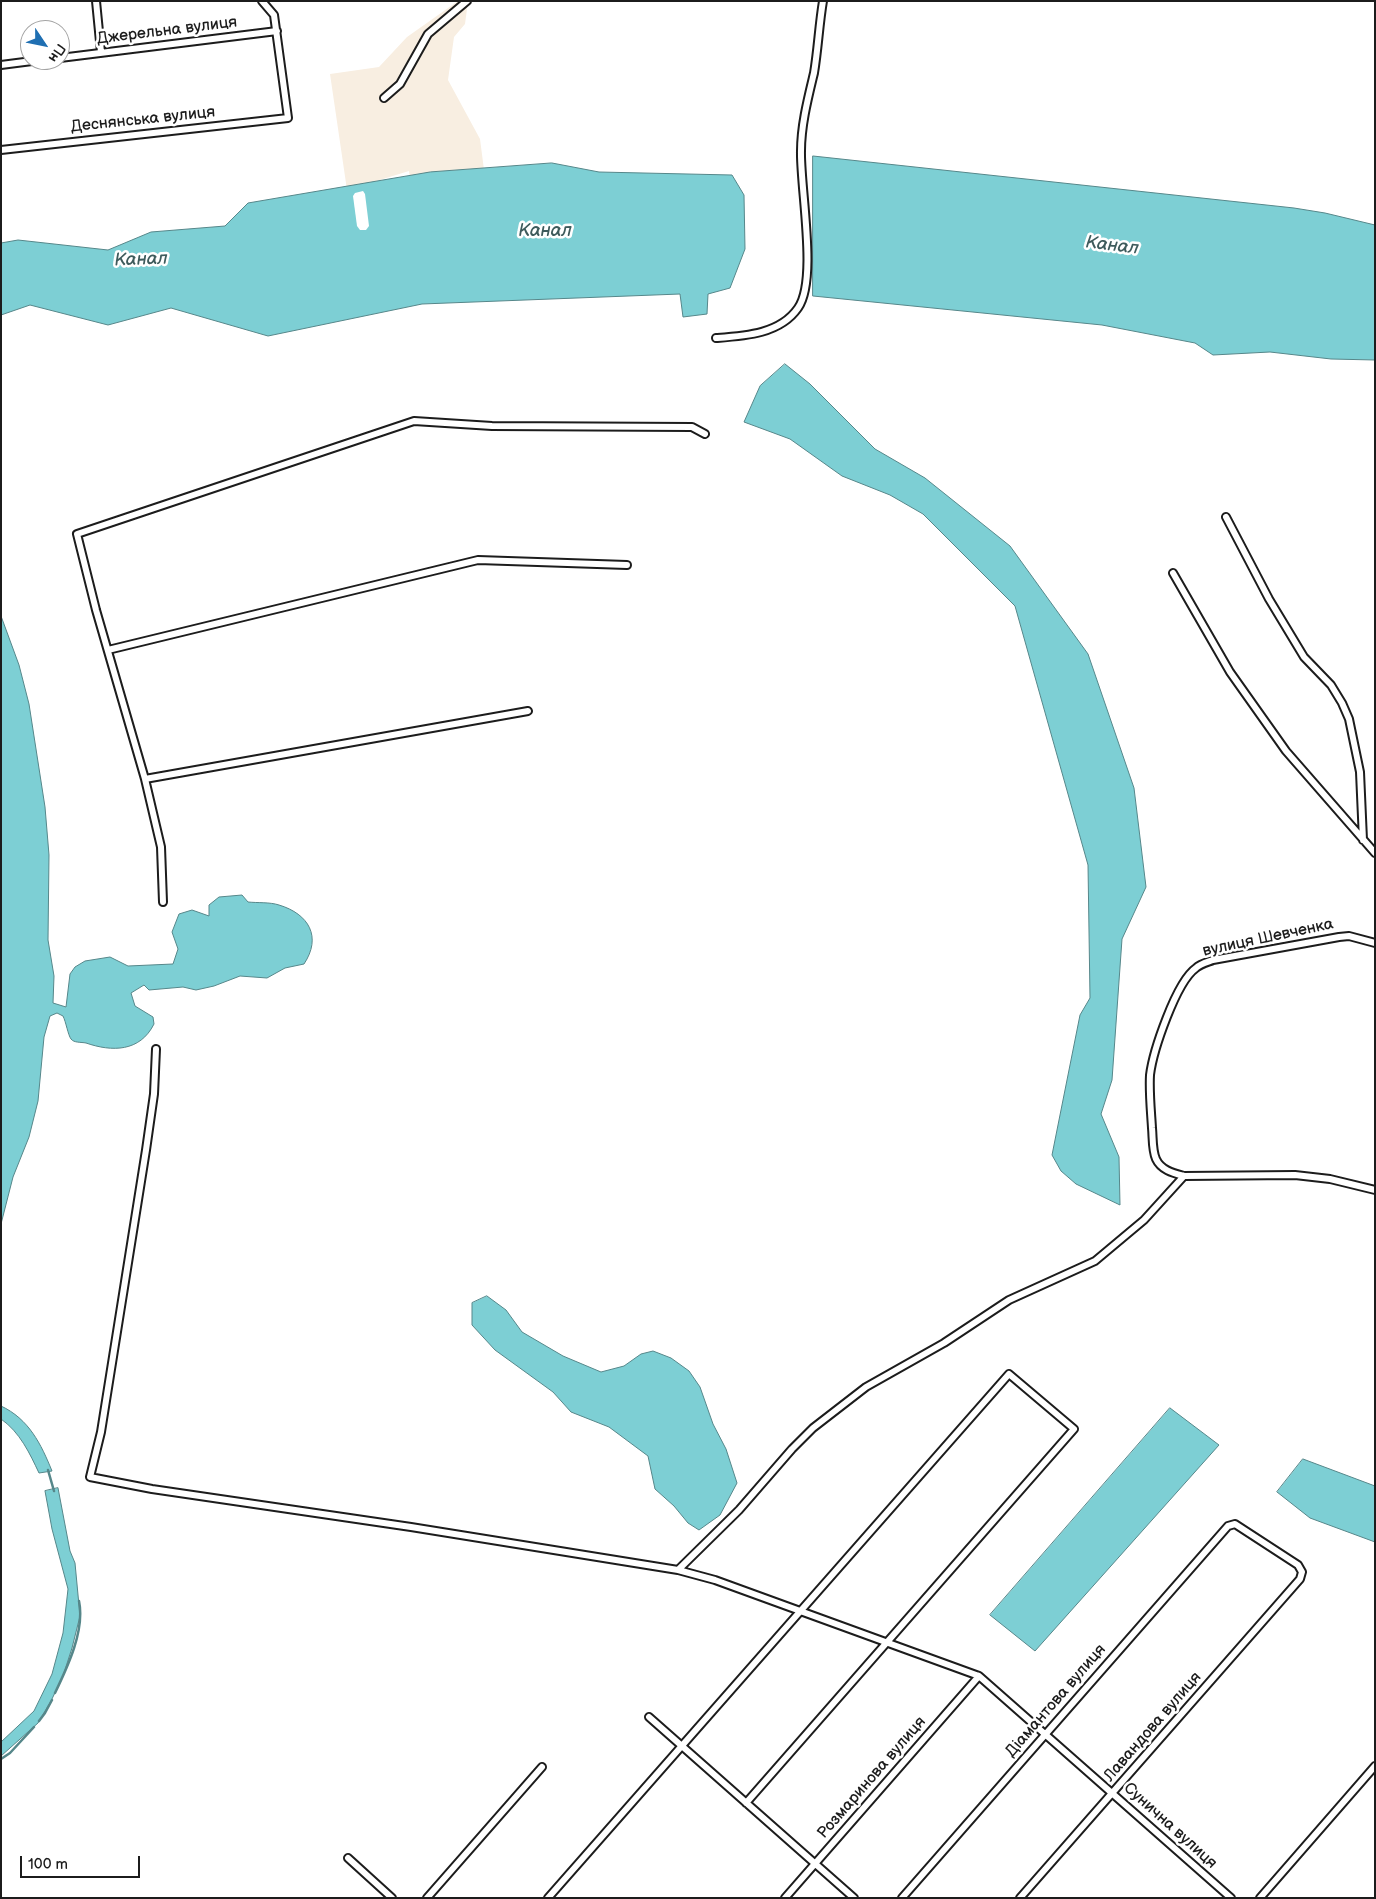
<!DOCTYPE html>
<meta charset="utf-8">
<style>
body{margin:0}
#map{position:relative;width:1376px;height:1899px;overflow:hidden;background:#fff;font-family:"Balsamiq Sans",sans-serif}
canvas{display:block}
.frame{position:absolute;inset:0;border:2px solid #1c1c1c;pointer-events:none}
.north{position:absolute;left:20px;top:20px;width:50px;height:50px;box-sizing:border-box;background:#fff;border:1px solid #a4a4a4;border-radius:50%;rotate:124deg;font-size:14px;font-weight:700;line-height:20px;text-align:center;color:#1c1c1c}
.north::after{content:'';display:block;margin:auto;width:18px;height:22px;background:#1f6fb2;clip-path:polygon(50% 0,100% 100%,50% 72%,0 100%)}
.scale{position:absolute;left:20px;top:1856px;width:120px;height:22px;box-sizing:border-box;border:2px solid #1c1c1c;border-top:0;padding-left:6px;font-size:15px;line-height:18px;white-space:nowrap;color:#1c1c1c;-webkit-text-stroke:4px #fff;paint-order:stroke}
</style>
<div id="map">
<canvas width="1376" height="1899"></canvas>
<div class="frame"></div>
<div class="north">Пн</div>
<div class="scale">100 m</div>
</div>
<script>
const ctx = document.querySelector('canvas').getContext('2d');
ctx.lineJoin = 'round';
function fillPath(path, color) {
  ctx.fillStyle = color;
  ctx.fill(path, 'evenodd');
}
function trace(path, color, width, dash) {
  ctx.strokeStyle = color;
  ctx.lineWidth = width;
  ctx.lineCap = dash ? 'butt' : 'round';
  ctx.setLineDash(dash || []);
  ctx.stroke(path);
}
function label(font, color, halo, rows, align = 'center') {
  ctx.font = font + ' "Balsamiq Sans",sans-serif';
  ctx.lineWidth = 5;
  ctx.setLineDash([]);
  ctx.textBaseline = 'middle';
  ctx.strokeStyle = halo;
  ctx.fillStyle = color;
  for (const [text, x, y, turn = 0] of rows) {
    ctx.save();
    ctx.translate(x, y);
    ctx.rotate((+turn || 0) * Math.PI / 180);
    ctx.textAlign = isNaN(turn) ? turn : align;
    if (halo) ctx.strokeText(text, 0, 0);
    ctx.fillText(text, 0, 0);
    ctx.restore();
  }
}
fillPath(new Path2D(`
 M 458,1 L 463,1 L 467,9 L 465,24 L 454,37 L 448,80 L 480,139 L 490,216 L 416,227 L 409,171 L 347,190 L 330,74 L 379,67 L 407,37 Z`), '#f8eee1');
const water = new Path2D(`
 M 813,156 L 1294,208 L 1325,213 L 1375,225 L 1375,360 L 1331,359 L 1270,352 L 1213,355 L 1195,343 L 1102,325 L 813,296 Z
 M 552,163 L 599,172 L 732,175 L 744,195 L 745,249 L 730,288 L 708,294 L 707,314 L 683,317 L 680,294 L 422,304 L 268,336 L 171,308 L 108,325 L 30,305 L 1,315 L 1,243 L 18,240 L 108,250 L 151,232 L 225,226 L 248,203 L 430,172 Z
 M 785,364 L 810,384 L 875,449 L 925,478 L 1010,546 L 1088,654 L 1134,788 L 1146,887 L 1122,939 L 1112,1080 L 1101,1114 L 1119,1157 L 1120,1205 L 1076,1184 L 1061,1171 L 1052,1155 L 1080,1015 L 1090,998 L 1088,865 L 1015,606 L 923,514 L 890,495 L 842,476 L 790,439 L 744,422 L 760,386 Z
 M 1,616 L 19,665 L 29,704 L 45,807 L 49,855 L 48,940 L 54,976 L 53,1003 L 66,1007 L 70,974 L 75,967 L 85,961 L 110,957 L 128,966 L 173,964 L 178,949 L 172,932 L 179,914 L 192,910 L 209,916 L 209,905 L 219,897 L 242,895 L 248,902 C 258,903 270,902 279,905 C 309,914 322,937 304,964 L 285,968 L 267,978 L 240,976 L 214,986 L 196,990 L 183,987 L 149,990 L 144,985 L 131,993 L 135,1006 L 153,1017 L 154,1024 C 140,1052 112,1052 86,1043 C 81,1042 74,1043 71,1039 C 68,1035 66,1022 63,1016 L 57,1013 L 50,1016 L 44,1037 L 38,1101 L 29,1137 L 13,1177 L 1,1224 Z
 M 487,1296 L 506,1310 L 522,1332 L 563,1356 L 601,1372 L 624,1366 L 641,1354 L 653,1351 L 671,1358 L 689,1371 L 700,1387 L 713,1424 L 726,1449 L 737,1483 L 720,1515 L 699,1530 L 688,1523 L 674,1506 L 655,1489 L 648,1456 L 609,1427 L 571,1412 L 553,1392 L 495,1350 L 472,1325 L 472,1303 Z
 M 1,1406 C 29,1419 41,1444 52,1471 L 39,1473 C 30,1454 20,1432 1,1419 Z
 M 1170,1408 L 1219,1445 L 1035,1651 L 990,1615 Z
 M 1303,1459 L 1375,1486 L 1375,1542 L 1310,1518 L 1277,1492 Z
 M 58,1488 L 70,1551 L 75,1563 L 80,1616 L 72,1648 L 63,1676 L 51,1701 L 38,1723 L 1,1756 L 1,1742 L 34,1711 L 52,1674 L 63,1633 L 68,1589 L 52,1529 L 45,1491 Z`);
fillPath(water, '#7dcfd4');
trace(water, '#56878a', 1);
fillPath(new Path2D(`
 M 363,191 L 365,194 L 369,226 L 366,230 L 360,230 L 357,226 L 353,196 L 355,193 Z`), '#fff');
trace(new Path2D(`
 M 48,1470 L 54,1491
 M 55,1693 C 68,1666 85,1630 79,1601
 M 39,1721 L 45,1713 L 52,1700
 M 1,1759 L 10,1753 L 34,1727`), '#56878a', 2.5);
const minor = new Path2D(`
 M 96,1 L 101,52
 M 60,58 L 277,31
 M 1,65 L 40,60
 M 384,98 L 400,84 L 428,34 L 467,1
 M 1,150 L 288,118 L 274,15 L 262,1
 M 716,338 C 745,336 780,334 798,308 C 818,280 800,188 801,151 C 801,125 808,98 814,73 C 818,49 819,25 823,1
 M 1226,517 L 1269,599 L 1304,657 L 1331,685 L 1342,703 L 1349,719 L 1360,772 L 1363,840
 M 1173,573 L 1230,672 L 1286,751 L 1375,853
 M 108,650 L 478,560 L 627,565
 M 145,779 L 528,711
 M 163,902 L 161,847 L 145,779 L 96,610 L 77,534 L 414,421 L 492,426 L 692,427 L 705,434
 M 1375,943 L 1349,936 L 1339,937 L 1213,960 C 1208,962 1200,964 1196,968 C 1176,982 1153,1051 1150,1075 C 1149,1092 1151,1111 1152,1128 C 1153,1138 1152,1150 1156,1159 C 1161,1170 1173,1173 1184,1176 L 1295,1175 L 1330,1179 L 1375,1190
 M 156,1049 L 154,1094 L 146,1150 L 101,1432 L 90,1477 L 152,1489 L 411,1527 L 678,1570 L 715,1580 L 979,1676 L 1231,1898
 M 678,1570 L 739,1510 L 792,1449 L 813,1428 L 866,1387 L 944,1343 L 1009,1300 L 1095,1261 L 1144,1220 L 1184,1176
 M 649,1717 L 854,1898
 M 348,1858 L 392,1898
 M 427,1898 L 542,1767
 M 548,1898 L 1009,1374 L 1074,1429 L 746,1803
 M 785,1898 L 979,1676
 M 902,1898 L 1228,1526 L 1235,1524 L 1298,1565 L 1302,1572 L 1300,1579 L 1020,1898
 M 1260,1898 L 1375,1766`);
trace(minor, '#1c1c1c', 10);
trace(minor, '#fff', 6);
label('16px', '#1c1c1c', '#fff', [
 ["Джерельна вулиця",167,31,-7],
 ["Деснянська вулиця",143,120,-6],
 ["вулиця Шевченка",1268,938,-12],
 ["Діамантова вулиця",1056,1701,-49],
 ["Лавандова вулиця",1153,1727,-49],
 ["Розмаринова вулиця",872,1778,-49],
 ["Сунична вулиця",1170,1826,42]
]);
label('italic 18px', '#3e5b5c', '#fff', [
 ["Канал",545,231],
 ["Канал",1112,246,7],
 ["Канал",141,260,-2]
]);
</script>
